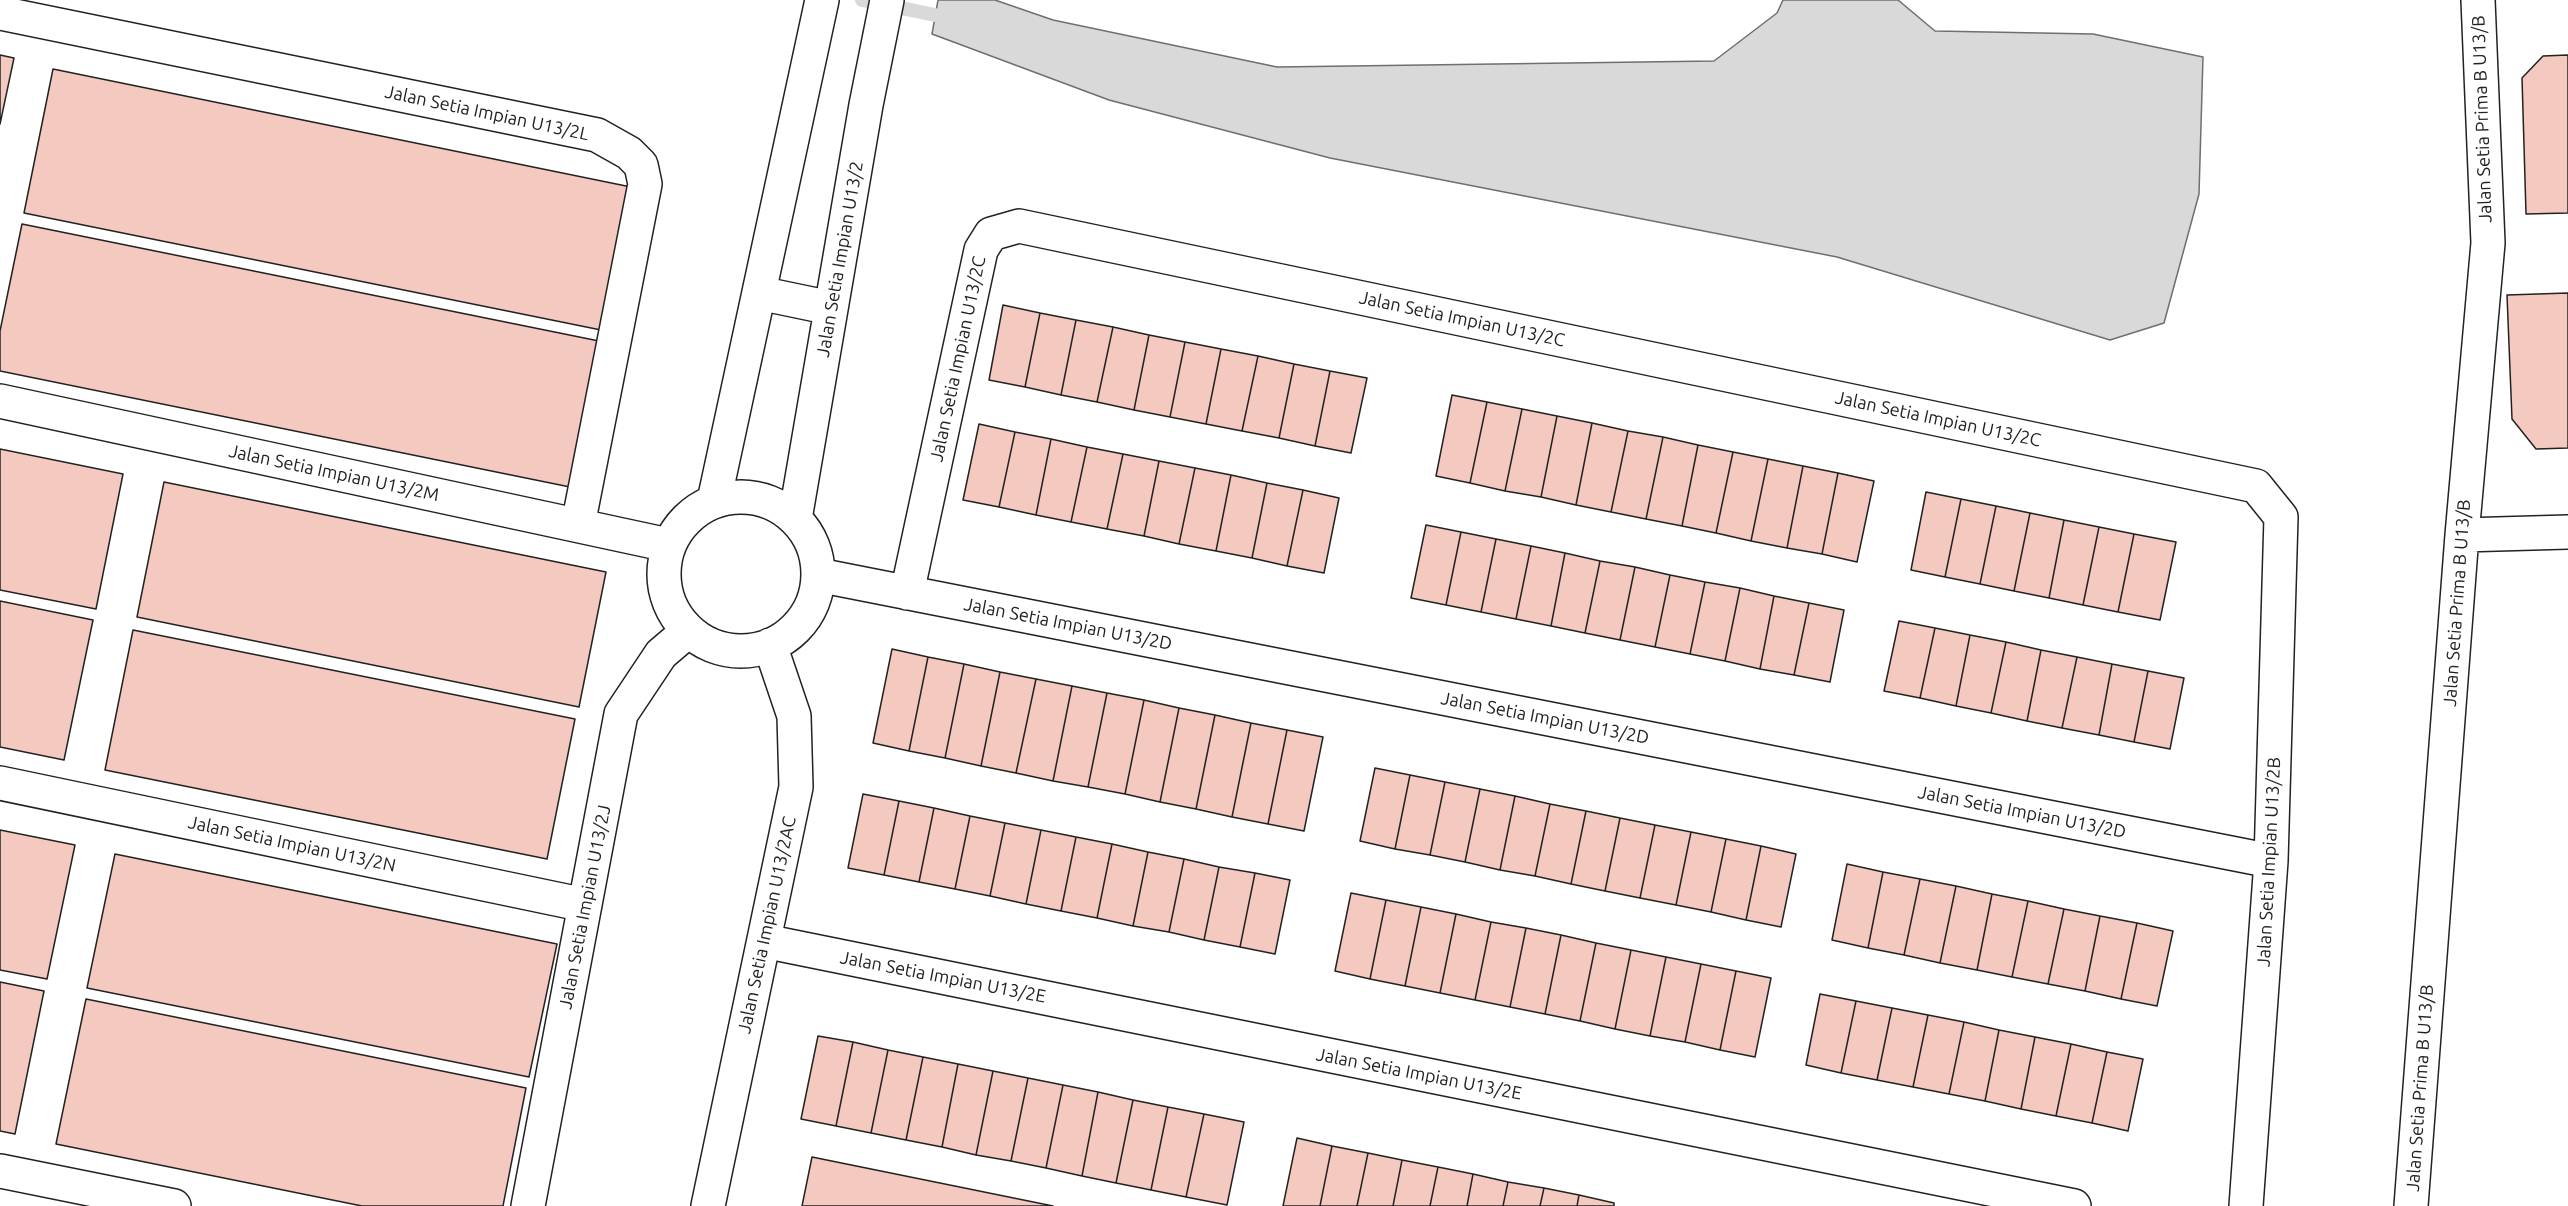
<!DOCTYPE html>
<style>
body{margin:0}
canvas{display:block;background:#fff}
</style>
<canvas width="2568" height="1206"></canvas>
<script>
const ctx = document.querySelector('canvas').getContext('2d');
ctx.lineJoin = 'round';
function fillPath(path, color) {
  ctx.fillStyle = color;
  ctx.fill(path, 'evenodd');
}
function trace(path, color, width, dash) {
  ctx.strokeStyle = color;
  ctx.lineWidth = width;
  ctx.lineCap = dash ? 'butt' : 'round';
  ctx.setLineDash(dash || []);
  ctx.stroke(path);
}
function label(font, color, halo, rows, align = 'center') {
  ctx.font = font + ' Ubuntu,sans-serif';
  ctx.lineWidth = 4.5;
  ctx.setLineDash([]);
  ctx.textBaseline = 'middle';
  ctx.strokeStyle = halo;
  ctx.fillStyle = color;
  for (const [text, x, y, turn = 0] of rows) {
    ctx.save();
    ctx.translate(x, y);
    ctx.rotate((+turn || 0) * Math.PI / 180);
    ctx.textAlign = isNaN(turn) ? turn : align;
    if (halo) ctx.strokeText(text, 0, 0);
    ctx.fillText(text, 0, 0);
    ctx.restore();
  }
}
const water = new Path2D(`
 M 938,0 L 995,0 L 1053,20 L 1277,67 L 1714,61 L 1777,13 L 1783,0 L 1898,0 L 1935,31 L 2093,34 L 2203,57 L 2199,194 L 2164,323 L 2110,340 L 1837,257 L 1330,158 L 1109,100 L 932,34 Z`);
fillPath(water, '#d9d9d9');
trace(water, '#6f6f6f', 1.5);
trace(new Path2D(`
 M 862,0 L 935,15`), '#d9d9d9', 14);
const building = new Path2D(`
 M 0,55 L 14,58 L 0,124 Z
 M 2568,55 L 2568,213 L 2526,214 L 2522,78 L 2543,56 Z
 M 53,69 L 631,187 L 601,330 L 24,213 Z
 M 22,224 L 599,341 L 570,487 L 0,371 L 0,331 Z
 M 2568,293 L 2568,448 L 2536,449 L 2512,419 L 2507,295 Z
 M 1003,305 L 1040,313 L 1025,387 L 989,380 Z
 M 1040,313 L 1076,320 L 1061,395 L 1025,387 Z
 M 1076,320 L 1113,327 L 1097,402 L 1061,395 Z
 M 1113,327 L 1149,335 L 1134,410 L 1097,402 Z
 M 1149,335 L 1185,342 L 1170,417 L 1134,410 Z
 M 1185,342 L 1221,349 L 1206,424 L 1170,417 Z
 M 1221,349 L 1258,356 L 1242,431 L 1206,424 Z
 M 1258,356 L 1294,364 L 1279,438 L 1242,431 Z
 M 1294,364 L 1330,371 L 1315,446 L 1279,438 Z
 M 1330,371 L 1367,378 L 1351,453 L 1315,446 Z
 M 1452,395 L 1487,402 L 1470,483 L 1436,476 Z
 M 1487,402 L 1522,409 L 1505,491 L 1470,483 Z
 M 1522,409 L 1557,416 L 1541,497 L 1505,491 Z
 M 1557,416 L 1592,423 L 1576,505 L 1541,497 Z
 M 1592,423 L 1628,431 L 1611,512 L 1576,505 Z
 M 979,424 L 1015,432 L 999,507 L 963,500 Z
 M 1628,431 L 1663,437 L 1646,519 L 1611,512 Z
 M 1015,432 L 1051,439 L 1036,515 L 999,507 Z
 M 1663,437 L 1698,445 L 1682,526 L 1646,519 Z
 M 1051,439 L 1087,447 L 1071,522 L 1036,515 Z
 M 1698,445 L 1733,452 L 1716,533 L 1682,526 Z
 M 1087,447 L 1123,454 L 1107,529 L 1071,522 Z
 M 0,449 L 123,474 L 96,609 L 0,590 Z
 M 1733,452 L 1768,459 L 1751,541 L 1716,533 Z
 M 1123,454 L 1159,461 L 1144,536 L 1107,529 Z
 M 1768,459 L 1803,466 L 1787,548 L 1751,541 Z
 M 1159,461 L 1195,468 L 1179,544 L 1144,536 Z
 M 1803,466 L 1838,473 L 1822,554 L 1787,548 Z
 M 1195,468 L 1231,475 L 1216,551 L 1179,544 Z
 M 1838,473 L 1874,481 L 1857,562 L 1822,554 Z
 M 1231,475 L 1267,483 L 1252,558 L 1216,551 Z
 M 164,482 L 606,572 L 579,707 L 137,617 Z
 M 1267,483 L 1303,490 L 1287,566 L 1252,558 Z
 M 1303,490 L 1339,498 L 1324,573 L 1287,566 Z
 M 1926,492 L 1961,499 L 1945,577 L 1911,570 Z
 M 1961,499 L 1996,506 L 1980,584 L 1945,577 Z
 M 1996,506 L 2030,513 L 2014,591 L 1980,584 Z
 M 2030,513 L 2064,520 L 2049,598 L 2014,591 Z
 M 2064,520 L 2099,527 L 2083,605 L 2049,598 Z
 M 1426,525 L 1461,532 L 1446,605 L 1411,598 Z
 M 2099,527 L 2134,534 L 2118,612 L 2083,605 Z
 M 1461,532 L 1496,539 L 1481,612 L 1446,605 Z
 M 2134,534 L 2176,542 L 2160,620 L 2118,612 Z
 M 1496,539 L 1531,546 L 1516,619 L 1481,612 Z
 M 1531,546 L 1565,553 L 1551,626 L 1516,619 Z
 M 1565,553 L 1600,561 L 1585,633 L 1551,626 Z
 M 1600,561 L 1635,567 L 1620,640 L 1585,633 Z
 M 1635,567 L 1670,575 L 1655,647 L 1620,640 Z
 M 1670,575 L 1705,582 L 1690,654 L 1655,647 Z
 M 1705,582 L 1740,588 L 1725,661 L 1690,654 Z
 M 1740,588 L 1774,596 L 1760,669 L 1725,661 Z
 M 1774,596 L 1809,603 L 1794,675 L 1760,669 Z
 M 0,601 L 93,620 L 64,760 L 0,747 Z
 M 1809,603 L 1844,610 L 1830,682 L 1794,675 Z
 M 1899,621 L 1935,628 L 1920,698 L 1884,691 Z
 M 1935,628 L 1970,635 L 1956,706 L 1920,698 Z
 M 133,630 L 575,719 L 547,859 L 105,770 Z
 M 1970,635 L 2006,642 L 1991,713 L 1956,706 Z
 M 2006,642 L 2041,650 L 2027,721 L 1991,713 Z
 M 892,649 L 928,657 L 909,751 L 873,743 Z
 M 2041,650 L 2077,657 L 2062,728 L 2027,721 Z
 M 928,657 L 964,664 L 945,758 L 909,751 Z
 M 2077,657 L 2112,664 L 2099,735 L 2062,728 Z
 M 964,664 L 1000,672 L 981,766 L 945,758 Z
 M 2112,664 L 2148,671 L 2134,742 L 2099,735 Z
 M 2148,671 L 2184,678 L 2170,749 L 2134,742 Z
 M 1000,672 L 1036,679 L 1016,773 L 981,766 Z
 M 1036,679 L 1072,686 L 1053,781 L 1016,773 Z
 M 1072,686 L 1107,693 L 1088,787 L 1053,781 Z
 M 1107,693 L 1144,700 L 1125,794 L 1088,787 Z
 M 1144,700 L 1179,708 L 1160,802 L 1125,794 Z
 M 1179,708 L 1215,715 L 1196,809 L 1160,802 Z
 M 1215,715 L 1251,723 L 1232,817 L 1196,809 Z
 M 1251,723 L 1287,730 L 1268,824 L 1232,817 Z
 M 1287,730 L 1323,737 L 1304,831 L 1268,824 Z
 M 1375,768 L 1410,775 L 1395,849 L 1360,841 Z
 M 1410,775 L 1445,782 L 1430,855 L 1395,849 Z
 M 1445,782 L 1480,789 L 1465,862 L 1430,855 Z
 M 1480,789 L 1515,796 L 1500,870 L 1465,862 Z
 M 863,794 L 899,801 L 884,875 L 848,868 Z
 M 1515,796 L 1550,804 L 1535,876 L 1500,870 Z
 M 899,801 L 934,808 L 919,882 L 884,875 Z
 M 1550,804 L 1586,811 L 1571,884 L 1535,876 Z
 M 934,808 L 970,816 L 955,889 L 919,882 Z
 M 1586,811 L 1620,818 L 1605,891 L 1571,884 Z
 M 970,816 L 1005,823 L 990,896 L 955,889 Z
 M 1620,818 L 1655,825 L 1640,898 L 1605,891 Z
 M 1005,823 L 1041,830 L 1026,904 L 990,896 Z
 M 1655,825 L 1691,832 L 1676,905 L 1640,898 Z
 M 0,830 L 75,845 L 47,979 L 0,970 Z
 M 1041,830 L 1076,837 L 1061,911 L 1026,904 Z
 M 1691,832 L 1726,839 L 1711,912 L 1676,905 Z
 M 1076,837 L 1112,844 L 1097,918 L 1061,911 Z
 M 1726,839 L 1761,846 L 1746,920 L 1711,912 Z
 M 1112,844 L 1148,852 L 1133,926 L 1097,918 Z
 M 1761,846 L 1796,854 L 1781,927 L 1746,920 Z
 M 1148,852 L 1184,859 L 1169,932 L 1133,926 Z
 M 115,854 L 557,944 L 529,1077 L 87,988 Z
 M 1184,859 L 1219,867 L 1204,940 L 1169,932 Z
 M 1847,864 L 1883,872 L 1868,948 L 1832,940 Z
 M 1219,867 L 1255,873 L 1240,947 L 1204,940 Z
 M 1883,872 L 1920,879 L 1904,955 L 1868,948 Z
 M 1255,873 L 1290,880 L 1275,954 L 1240,947 Z
 M 1920,879 L 1956,886 L 1940,963 L 1904,955 Z
 M 1956,886 L 1992,894 L 1977,970 L 1940,963 Z
 M 1351,893 L 1386,900 L 1370,979 L 1335,971 Z
 M 1992,894 L 2028,901 L 2012,977 L 1977,970 Z
 M 1386,900 L 1421,907 L 1405,986 L 1370,979 Z
 M 2028,901 L 2064,909 L 2048,984 L 2012,977 Z
 M 1421,907 L 1456,914 L 1440,993 L 1405,986 Z
 M 2064,909 L 2100,916 L 2085,991 L 2048,984 Z
 M 1456,914 L 1491,922 L 1475,1000 L 1440,993 Z
 M 2100,916 L 2137,923 L 2121,999 L 2085,991 Z
 M 1491,922 L 1526,928 L 1510,1007 L 1475,1000 Z
 M 2137,923 L 2173,931 L 2157,1006 L 2121,999 Z
 M 1526,928 L 1561,935 L 1545,1014 L 1510,1007 Z
 M 1561,935 L 1596,943 L 1580,1021 L 1545,1014 Z
 M 1596,943 L 1631,950 L 1615,1029 L 1580,1021 Z
 M 1631,950 L 1666,957 L 1650,1036 L 1615,1029 Z
 M 1666,957 L 1701,964 L 1685,1042 L 1650,1036 Z
 M 1701,964 L 1736,971 L 1720,1050 L 1685,1042 Z
 M 1736,971 L 1771,978 L 1755,1057 L 1720,1050 Z
 M 0,982 L 44,991 L 15,1134 L 0,1131 Z
 M 1820,994 L 1856,1001 L 1841,1073 L 1806,1065 Z
 M 86,999 L 526,1088 L 503,1206 L 362,1206 L 56,1144 Z
 M 1856,1001 L 1892,1008 L 1877,1080 L 1841,1073 Z
 M 1892,1008 L 1928,1015 L 1913,1087 L 1877,1080 Z
 M 1928,1015 L 1964,1022 L 1949,1094 L 1913,1087 Z
 M 1964,1022 L 1999,1030 L 1985,1101 L 1949,1094 Z
 M 1999,1030 L 2035,1037 L 2021,1109 L 1985,1101 Z
 M 818,1036 L 853,1042 L 836,1126 L 801,1119 Z
 M 2035,1037 L 2071,1044 L 2056,1116 L 2021,1109 Z
 M 853,1042 L 888,1050 L 871,1133 L 836,1126 Z
 M 2071,1044 L 2107,1052 L 2092,1123 L 2056,1116 Z
 M 888,1050 L 923,1057 L 906,1140 L 871,1133 Z
 M 2107,1052 L 2143,1059 L 2128,1131 L 2092,1123 Z
 M 923,1057 L 958,1064 L 942,1147 L 906,1140 Z
 M 958,1064 L 993,1071 L 976,1155 L 942,1147 Z
 M 993,1071 L 1028,1078 L 1011,1161 L 976,1155 Z
 M 1028,1078 L 1063,1085 L 1046,1168 L 1011,1161 Z
 M 1063,1085 L 1098,1092 L 1082,1176 L 1046,1168 Z
 M 1098,1092 L 1133,1100 L 1116,1183 L 1082,1176 Z
 M 1133,1100 L 1168,1107 L 1151,1190 L 1116,1183 Z
 M 1168,1107 L 1204,1114 L 1186,1197 L 1151,1190 Z
 M 1204,1114 L 1244,1122 L 1227,1205 L 1186,1197 Z
 M 1297,1138 L 1332,1146 L 1320,1206 L 1283,1206 Z
 M 1332,1146 L 1368,1153 L 1357,1206 L 1320,1206 Z
 M 1368,1153 L 1402,1160 L 1393,1206 L 1357,1206 Z
 M 812,1157 L 1053,1206 L 802,1206 Z
 M 1402,1160 L 1438,1167 L 1430,1206 L 1393,1206 Z
 M 1438,1167 L 1473,1174 L 1467,1206 L 1430,1206 Z
 M 1473,1174 L 1508,1182 L 1503,1206 L 1467,1206 Z
 M 1508,1182 L 1544,1188 L 1540,1206 L 1503,1206 Z
 M 1544,1188 L 1579,1195 L 1577,1206 L 1540,1206 Z
 M 1579,1195 L 1614,1203 L 1614,1206 L 1577,1206 Z`);
fillPath(building, '#f3c9c0');
trace(building, '#222', 1.5);
const street = new Path2D(`
 M 0,13 L 597,135 L 629,153 L 641,165 L 645,184 L 578,525
 M 759,293 L 831,308
 M 0,401 L 668,545
 M664 574a77 77 0 1 1 154 0a77 77 0 1 1-154 0Z
 M 714,501 L 822,0
 M 795,519 L 866,105 L 887,0
 M 2462,535 L 2568,532
 M 818,575 L 2271,861
 M 907,593 L 981,250 L 991,234 L 1019,226 L 2256,486 L 2281,517 L 2271,861 L 2246,1206
 M 0,783 L 585,905
 M 764,941 L 2074,1206
 M 0,1171 L 174,1206
 M 528,1206 L 621,714 L 661,654 L 688,631
 M 708,1206 L 796,787 L 794,716 L 770,645
 M 2411,1206 L 2462,535 L 2488,243 L 2478,0`);
trace(street, '#222', 36);
trace(street, '#fff', 33);
label('18px', '#222', '#fff', [
 ["Jalan Setia Impian U13/2L",487,113,12],
 ["Jalan Setia Prima B U13/B",2482,119,-92],
 ["Jalan Setia Impian U13/2",840,259,-80],
 ["Jalan Setia Impian U13/2C",1462,319,12],
 ["Jalan Setia Impian U13/2C",958,359,-78],
 ["Jalan Setia Impian U13/2C",1938,419,12],
 ["Jalan Setia Impian U13/2M",334,473,12],
 ["Jalan Setia Prima B U13/B",2457,603,-86],
 ["Jalan Setia Impian U13/2D",1068,624,11],
 ["Jalan Setia Impian U13/2D",1545,718,11],
 ["Jalan Setia Impian U13/2D",2022,812,11],
 ["Jalan Setia Impian U13/2N",292,844,12],
 ["Jalan Setia Impian U13/2B",2269,862,-87],
 ["Jalan Setia Impian U13/2J",585,907,-79],
 ["Jalan Setia Impian U13/2AC",767,925,-78],
 ["Jalan Setia Impian U13/2E",943,977,11],
 ["Jalan Setia Impian U13/2E",1419,1074,11],
 ["Jalan Setia Prima B U13/B",2420,1088,-86]
]);
</script>
